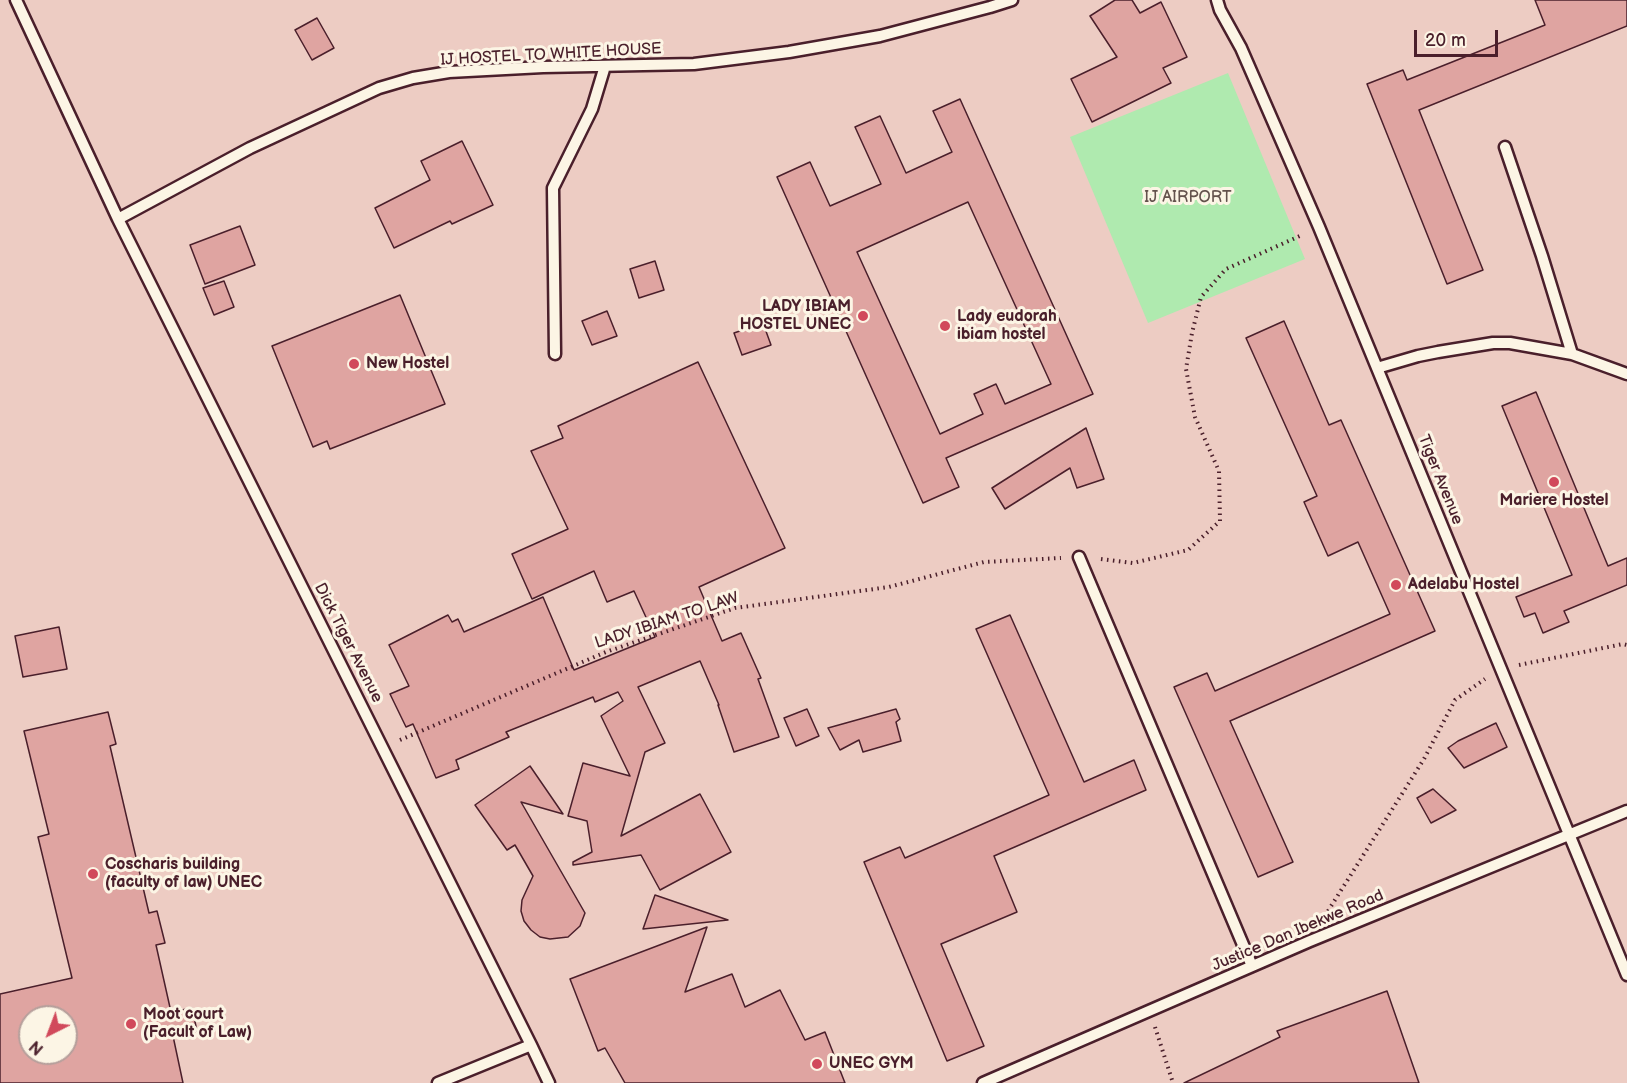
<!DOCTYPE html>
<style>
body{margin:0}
#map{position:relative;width:1627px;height:1083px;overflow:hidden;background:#f3ddd1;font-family:"Balsamiq Sans",sans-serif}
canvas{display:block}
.north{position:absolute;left:18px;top:1005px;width:60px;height:60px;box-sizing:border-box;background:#fcf5e5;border:2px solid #b59f9b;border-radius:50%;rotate:222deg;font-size:16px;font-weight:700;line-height:24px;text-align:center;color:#4a1f2b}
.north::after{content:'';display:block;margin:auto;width:21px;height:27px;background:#d1495b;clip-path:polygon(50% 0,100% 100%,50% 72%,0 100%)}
.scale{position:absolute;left:1414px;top:30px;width:84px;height:27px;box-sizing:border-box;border:3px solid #4a1f2b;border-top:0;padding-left:8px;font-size:18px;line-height:21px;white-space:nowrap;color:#4a1f2b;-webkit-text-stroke:4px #fcf5e5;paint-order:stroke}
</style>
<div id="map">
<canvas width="1627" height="1083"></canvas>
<div class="north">N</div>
<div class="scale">20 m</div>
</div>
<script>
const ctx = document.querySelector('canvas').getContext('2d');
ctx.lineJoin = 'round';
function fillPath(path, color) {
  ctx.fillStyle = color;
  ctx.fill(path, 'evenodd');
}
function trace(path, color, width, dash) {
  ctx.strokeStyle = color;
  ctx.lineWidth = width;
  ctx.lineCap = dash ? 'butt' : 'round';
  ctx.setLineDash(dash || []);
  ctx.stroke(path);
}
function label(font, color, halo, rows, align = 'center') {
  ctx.font = font + ' "Balsamiq Sans",sans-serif';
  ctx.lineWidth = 6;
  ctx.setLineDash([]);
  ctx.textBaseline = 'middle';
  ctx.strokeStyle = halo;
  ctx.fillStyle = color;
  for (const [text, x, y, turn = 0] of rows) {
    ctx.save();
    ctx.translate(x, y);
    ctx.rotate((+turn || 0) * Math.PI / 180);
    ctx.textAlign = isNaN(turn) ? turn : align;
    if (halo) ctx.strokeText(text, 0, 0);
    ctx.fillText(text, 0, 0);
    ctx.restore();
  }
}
fillPath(new Path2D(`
 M 0,0 L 1627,0 L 1627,1083 L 0,1083 ZM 30,1017 L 66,1017 L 66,1053 L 30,1053 Z`), '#edccc3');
fillPath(new Path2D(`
 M 1228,73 L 1305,259 L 1148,323 L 1070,137 Z`), '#afeaaf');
const building = new Path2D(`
 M 1115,0 L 1132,0 L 1140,13 L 1161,2 L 1187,57 L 1163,68 L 1171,83 L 1092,122 L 1071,79 L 1117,57 L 1090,16 Z
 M 1535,0 L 1627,0 L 1627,26 L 1419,110 L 1483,270 L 1447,284 L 1367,84 L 1403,70 L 1407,80 L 1545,25 Z
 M 317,18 L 334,48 L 312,60 L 295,30 Z
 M 960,99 L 1093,394 L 946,458 L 959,487 L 923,503 L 777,177 L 810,162 L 830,206 L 881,184 L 855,127 L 880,116 L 906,173 L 952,152 L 933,111 ZM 968,202 L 1051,384 L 1005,404 L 996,384 L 974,394 L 983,414 L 940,434 L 857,252 Z
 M 462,141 L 493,205 L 452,224 L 450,221 L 394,248 L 375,208 L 430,180 L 421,161 Z
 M 240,226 L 255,265 L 205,284 L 190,245 Z
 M 655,261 L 664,290 L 639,298 L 630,269 Z
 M 224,281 L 234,307 L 214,315 L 203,288 Z
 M 400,295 L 445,404 L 330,449 L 327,441 L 313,447 L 272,346 Z
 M 607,311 L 617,336 L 592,345 L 582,321 Z
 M 1284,321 L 1329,425 L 1341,420 L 1435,631 L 1230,721 L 1293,862 L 1258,877 L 1174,687 L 1207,673 L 1215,691 L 1390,614 L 1358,542 L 1328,556 L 1304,502 L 1317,496 L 1246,338 Z
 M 763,323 L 771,345 L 742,355 L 734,333 Z
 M 698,362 L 785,548 L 699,587 L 722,641 L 741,633 L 761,678 L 758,679 L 779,737 L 734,752 L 718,705 L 719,705 L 700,661 L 638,687 L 665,743 L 645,752 L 621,836 L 700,794 L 731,852 L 660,890 L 641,855 L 573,865 L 573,862 L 592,852 L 587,821 L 568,816 L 583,763 L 630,776 L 601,716 L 623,701 L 618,692 L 595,702 L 593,697 L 506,732 L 509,737 L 456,760 L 459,769 L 436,778 L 413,724 L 406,727 L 390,694 L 409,686 L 389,645 L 448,615 L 452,622 L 458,619 L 464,632 L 543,597 L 574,670 L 655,637 L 634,591 L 607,602 L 594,571 L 532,599 L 512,554 L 568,529 L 531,451 L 563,438 L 558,426 Z
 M 1536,392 L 1608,566 L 1627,558 L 1627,585 L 1564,611 L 1569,622 L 1543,633 L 1535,613 L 1524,617 L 1516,597 L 1572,575 L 1502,406 Z
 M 1086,428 L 1104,479 L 1077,488 L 1070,468 L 1005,509 L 992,488 Z
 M 1010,615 L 1084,782 L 1134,760 L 1146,790 L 994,856 L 1017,912 L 941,944 L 984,1046 L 947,1061 L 864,862 L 900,847 L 905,858 L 1049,795 L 976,629 Z
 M 59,627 L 67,669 L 23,677 L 15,636 Z
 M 807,709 L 819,736 L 796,746 L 784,718 Z
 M 896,709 L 900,719 L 896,722 L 901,741 L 863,752 L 859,740 L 840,750 L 828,728 Z
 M 108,712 L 116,744 L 110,746 L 149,913 L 157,911 L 165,943 L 156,945 L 171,1012 L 192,1008 L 197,1031 L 173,1036 L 183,1083 L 0,1083 L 0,994 L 72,978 L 38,837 L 49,834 L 24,731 ZM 30,1017 L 66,1017 L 66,1053 L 30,1053 Z
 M 1496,723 L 1507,747 L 1464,768 L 1448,748 L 1458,741 Z
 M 530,766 L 563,814 L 521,802 L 585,913 L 580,926 L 568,937 L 550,939 L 540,937 L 531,930 L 524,921 L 521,911 L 522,900 L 533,876 L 515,845 L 507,850 L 475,805 Z
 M 1433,789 L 1456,810 L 1431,823 L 1417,798 Z
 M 655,895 L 728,920 L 643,929 Z
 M 707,927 L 685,992 L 732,974 L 745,1007 L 780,990 L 805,1040 L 825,1032 L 845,1083 L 625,1083 L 605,1048 L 598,1051 L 570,979 Z
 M 1387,991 L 1419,1083 L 1184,1083 L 1280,1037 L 1277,1031 Z`);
fillPath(building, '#dfa4a1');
trace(building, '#4a1f2b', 1.5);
const service = new Path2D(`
 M 16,0 L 118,219 L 531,1045 L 549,1083
 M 1217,0 L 1220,10 L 1241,48 L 1319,227 L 1627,975
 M 1505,147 L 1542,256 L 1572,354
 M 118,219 L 250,148 L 379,88 L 413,78 L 449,72 L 543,67 L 694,64 L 789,52 L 880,36 L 990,7 L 1012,0
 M 555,354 L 553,188 L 592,109 L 605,66
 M 1377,368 L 1418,356 L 1438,352 L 1493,343 L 1510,343 L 1572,354 L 1627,374
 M 1079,557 L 1252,966
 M 438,1083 L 531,1045
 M 983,1083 L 1310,941 L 1627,811`);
trace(service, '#4a1f2b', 15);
trace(new Path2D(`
 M 1101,559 L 1133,563 L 1188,550 L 1220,521 L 1219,471 L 1195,417 L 1186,369 L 1192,333 L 1201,297 L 1226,269 L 1302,235
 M 1519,665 L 1623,644 L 1627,645
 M 400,740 L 606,652 L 735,608 L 889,587 L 984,562 L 1061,558
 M 1328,911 L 1424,759 L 1455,700 L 1485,679
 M 1155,1027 L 1173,1083`), '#4a1f2b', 4, [1.5, 4.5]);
trace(service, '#fcf5e5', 10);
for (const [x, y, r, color] of [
 [863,316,6,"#d1495b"],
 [945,326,6,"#d1495b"],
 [354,364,6,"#d1495b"],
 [1554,482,6,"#d1495b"],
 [1396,585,6,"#d1495b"],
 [93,874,6,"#d1495b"],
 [131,1024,6,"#d1495b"],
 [817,1064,6,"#d1495b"]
]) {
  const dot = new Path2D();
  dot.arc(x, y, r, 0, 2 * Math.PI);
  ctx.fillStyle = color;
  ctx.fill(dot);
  trace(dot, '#fcf5e5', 2);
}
label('16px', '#4a1f2b', '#fcf5e5', [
 ["IJ HOSTEL TO WHITE HOUSE",551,55,-3],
 ["Tiger Avenue",1440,480,68],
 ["LADY IBIAM TO LAW",667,621,-18],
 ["Dick Tiger Avenue",348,643,63],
 ["Justice Dan Ibekwe Road",1298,931,-23]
]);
label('16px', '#63524c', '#fcf5e5', [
 ["IJ AIRPORT",1188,198]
]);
label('bold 16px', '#4a1f2b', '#fcf5e5', [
 ["LADY IBIAM",851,307,"right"],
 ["HOSTEL UNEC",851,325,"right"],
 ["Lady eudorah",957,317],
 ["ibiam hostel",957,335],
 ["New Hostel",366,364],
 ["Mariere Hostel",1554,501,"center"],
 ["Adelabu Hostel",1408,585],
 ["Coscharis building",105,865],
 ["(faculty of law) UNEC",105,883],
 ["Moot court",143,1015],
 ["(Facult of Law)",143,1033],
 ["UNEC GYM",829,1064]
], 'left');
</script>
